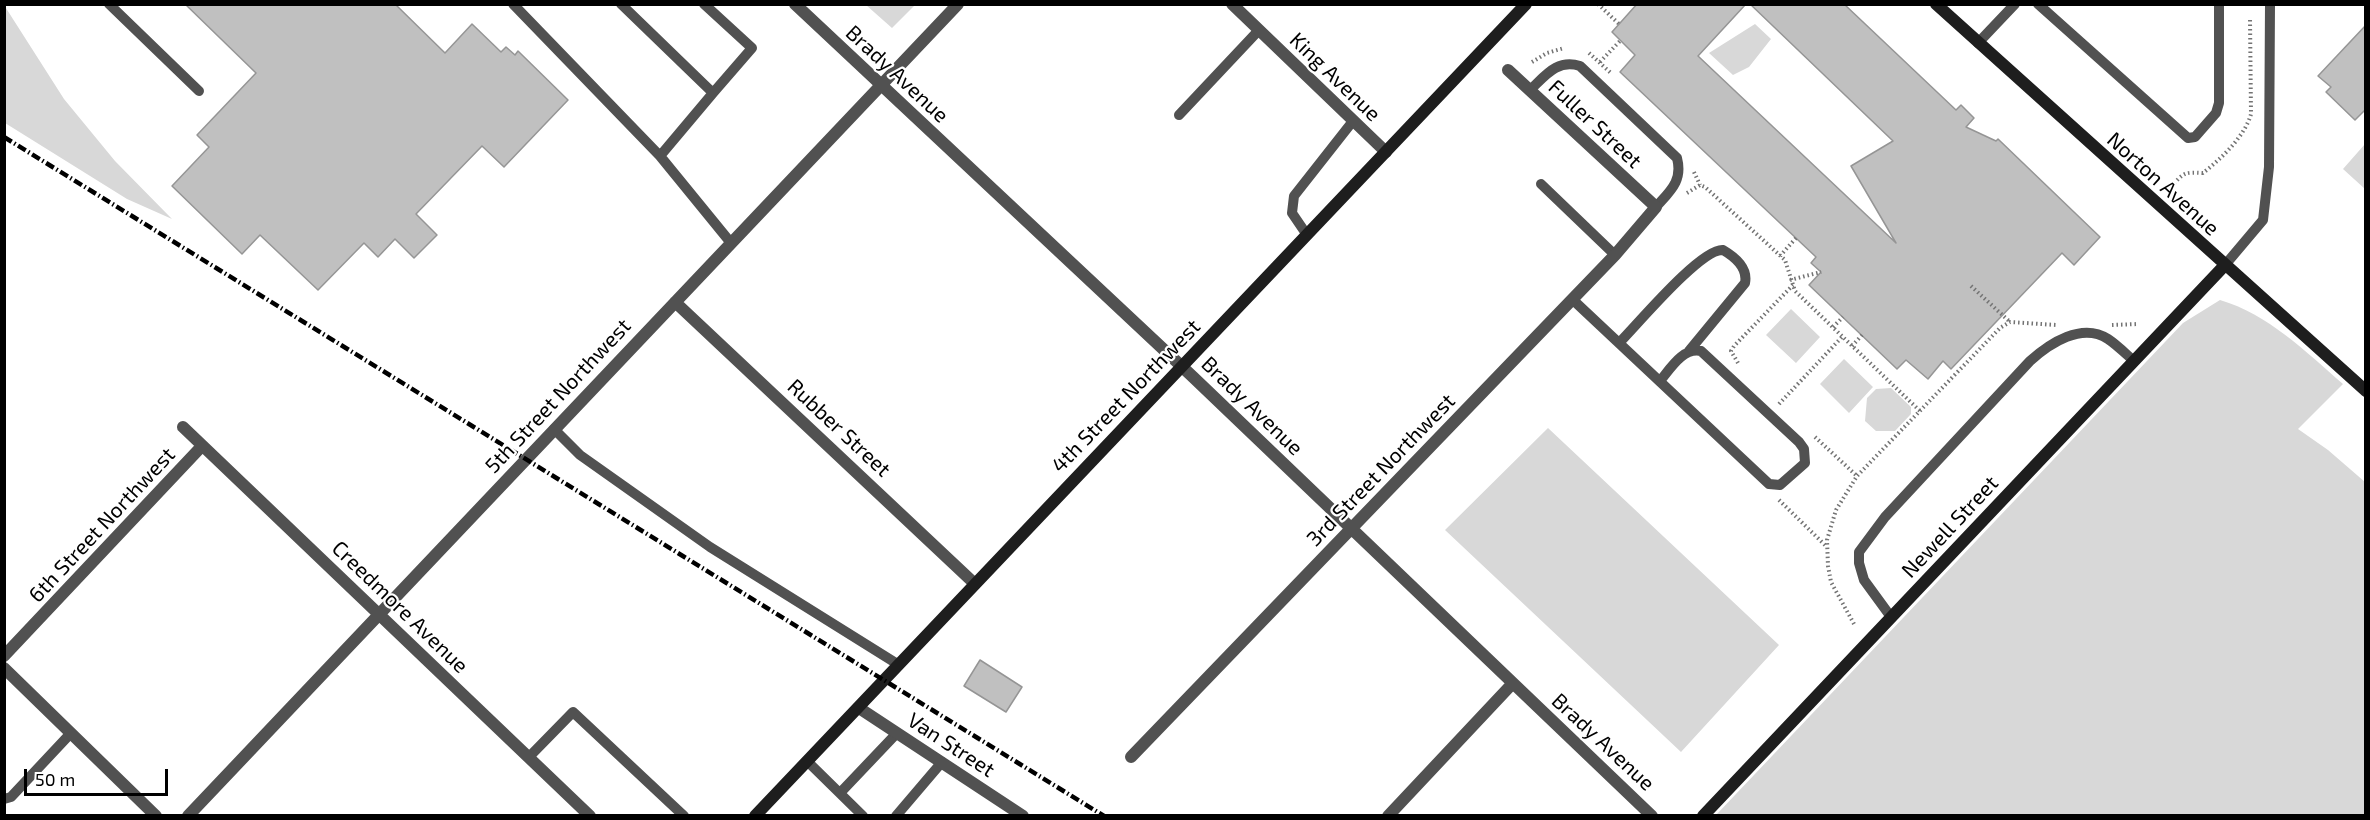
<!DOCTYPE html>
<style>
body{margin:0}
#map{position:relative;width:2370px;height:820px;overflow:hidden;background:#fff;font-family:"Exo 2",sans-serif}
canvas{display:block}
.frame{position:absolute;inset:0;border:6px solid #000;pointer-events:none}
.scale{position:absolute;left:24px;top:769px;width:144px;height:27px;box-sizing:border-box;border:3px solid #000;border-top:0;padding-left:8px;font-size:18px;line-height:21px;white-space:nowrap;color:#000;-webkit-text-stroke:4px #fff;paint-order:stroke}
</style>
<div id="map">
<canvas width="2370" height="820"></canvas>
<div class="frame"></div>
<div class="scale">50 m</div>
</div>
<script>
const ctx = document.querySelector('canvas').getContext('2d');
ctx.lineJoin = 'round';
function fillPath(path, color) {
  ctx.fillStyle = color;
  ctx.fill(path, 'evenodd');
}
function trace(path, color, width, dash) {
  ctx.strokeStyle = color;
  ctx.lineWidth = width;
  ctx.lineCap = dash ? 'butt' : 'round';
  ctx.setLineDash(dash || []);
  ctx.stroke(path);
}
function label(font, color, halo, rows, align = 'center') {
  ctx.font = font + ' "Exo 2",sans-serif';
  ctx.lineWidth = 4.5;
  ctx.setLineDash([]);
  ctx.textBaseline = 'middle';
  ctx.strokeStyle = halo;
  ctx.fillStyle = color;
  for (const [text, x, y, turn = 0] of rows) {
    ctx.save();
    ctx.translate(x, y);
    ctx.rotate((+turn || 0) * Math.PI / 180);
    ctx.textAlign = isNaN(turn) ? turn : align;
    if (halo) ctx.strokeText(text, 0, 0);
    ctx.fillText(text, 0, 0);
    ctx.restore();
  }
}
fillPath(new Path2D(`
 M 4,5 L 64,99 L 115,161 L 172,219 L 127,199 L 5,123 Z
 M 866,5 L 915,5 L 892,28 Z
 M 1755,24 L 1771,39 L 1749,67 L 1733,75 L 1709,53 Z
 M 2365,144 L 2365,189 L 2343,169 Z
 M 2220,300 C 2268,314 2306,352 2343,384 L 2298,429 L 2328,450 L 2365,482 L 2365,815 L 1716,815 L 2183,323 Z
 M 1791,309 L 1820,337 L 1796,363 L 1766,335 Z
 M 1844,359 L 1873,387 L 1849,413 L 1820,384 Z
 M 1891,388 L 1911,407 L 1911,414 L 1895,431 L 1876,431 L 1865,421 L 1867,398 L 1876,389 Z
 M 1548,428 L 1779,645 L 1681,752 L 1445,530 Z`), '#d8d8d8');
const building = new Path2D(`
 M 185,4 L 395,4 L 445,53 L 472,24 L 501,52 L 506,47 L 515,55 L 518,51 L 568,100 L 504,167 L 482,146 L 416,214 L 437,235 L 414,258 L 395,239 L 378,257 L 364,243 L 318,290 L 260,235 L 242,254 L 172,186 L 209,147 L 197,135 L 256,73 Z
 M 1637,4 L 1746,4 L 1698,56 L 1896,243 L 1851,166 L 1893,141 L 1750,4 L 1844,4 L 1956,110 L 1961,105 L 1974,118 L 1966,127 L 1996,141 L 1998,139 L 2100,237 L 2074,265 L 2062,253 L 1951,369 L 1943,361 L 1928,379 L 1906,360 L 1897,369 L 1809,285 L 1821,272 L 1811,263 L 1816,257 L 1620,72 L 1635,55 L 1612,32 Z
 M 2366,25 L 2366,109 L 2355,120 L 2326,92 L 2331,87 L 2318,76 Z
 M 980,660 L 1022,687 L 1006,712 L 964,686 Z`);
fillPath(building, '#c0c0c0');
trace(building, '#959595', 1.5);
trace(new Path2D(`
 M 1598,4 L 1619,24
 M 1589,53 L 1612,74
 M 1532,62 L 1547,53 L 1564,48
 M 1600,62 L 1620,41
 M 1694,172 L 1700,185
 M 2171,187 C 2184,172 2185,172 2203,173 C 2221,159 2245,136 2251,114 L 2250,19
 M 1687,193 L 1700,185 L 1705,187 L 1785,260 L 1795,291 L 1920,411
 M 1780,256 L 1796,238
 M 1790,280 L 1821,272
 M 1971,286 L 2010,322
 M 2112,325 L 2138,324
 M 1833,327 L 1843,317
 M 1852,346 L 1862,335
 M 1738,363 L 1731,351 L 1734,346 L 1793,285
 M 1779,404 L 1842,337
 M 1815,437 L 1857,476
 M 1779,500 L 1827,547
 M 1854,624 L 1831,582 L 1828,566 L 1827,540 L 1836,510 L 1857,476 L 2000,328 L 2010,322 L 2056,325`), '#737373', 4, [1.5, 3]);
trace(new Path2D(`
 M 109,4 L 199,91
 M 513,4 L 660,156 L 731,243
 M 621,4 L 713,93 L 752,48 L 704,4
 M 2038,4 L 2188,138 L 2195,137 L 2216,113 L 2219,103 L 2219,4
 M 1978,43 L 2015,4
 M 1530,90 C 1546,75 1557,59 1580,66 L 1677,158 C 1683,181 1670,191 1656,207
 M 1179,115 L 1259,30
 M 660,156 L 713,93
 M 1541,184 L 1615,255
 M 1307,235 L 1292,213 L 1294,196 L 1353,121
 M 2225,265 L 2263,220 L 2269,167 L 2270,4
 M 1572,299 L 1769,484 L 1780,485 L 1805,463 L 1804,449 L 1799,442 L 1701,351 C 1683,347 1670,369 1660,381
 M 1619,343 C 1637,325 1701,248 1723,250 C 1735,257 1748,268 1745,283 L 1689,351
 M 554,429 L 580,455 L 710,547 L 899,665
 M 1891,617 L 1864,580 L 1859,563 L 1859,552 L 1885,517 L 2030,361 C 2050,343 2082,322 2108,339 C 2117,345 2126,354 2134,361
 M 529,757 L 573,712 L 684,816
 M 807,761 L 863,816
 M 840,793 L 897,733
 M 4,799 L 11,797 L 71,733
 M 896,816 L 942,762`), '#515151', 10);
trace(new Path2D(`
 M 795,4 L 1193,377 L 1652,816
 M 1232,4 L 1386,152
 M 675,302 L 975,584
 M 183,427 L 590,816
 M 4,656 L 202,446
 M 4,668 L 156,816
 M 859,708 L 1023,816
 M 1131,757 L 1615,255 L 1656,207 L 1508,70
 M 188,816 L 958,4
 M 1388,816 L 1513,683`), '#515151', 12);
trace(new Path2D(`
 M 1936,4 L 2366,391
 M 755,816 L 1526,4
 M 1703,816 L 2225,265`), '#1e1e1e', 12);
trace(new Path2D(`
 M 4,137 L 1104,816`), '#000', 4.5, [9, 3, 1.5, 3]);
label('21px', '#000', '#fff', [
 ["Brady Avenue",897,74,43],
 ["King Avenue",1335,77,44],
 ["Fuller Street",1595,124,43],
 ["Norton Avenue",2163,184,42],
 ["5th Street Northwest",558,396,-47],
 ["4th Street Northwest",1126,396,-46],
 ["Brady Avenue",1252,406,44],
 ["Rubber Street",839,428,43],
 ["3rd Street Northwest",1381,470,-46],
 ["6th Street Northwest",102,525,-47],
 ["Newell Street",1950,527,-47],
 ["Creedmore Avenue",400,607,44],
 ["Brady Avenue",1603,742,43],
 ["Van Street",951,745,33]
]);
</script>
